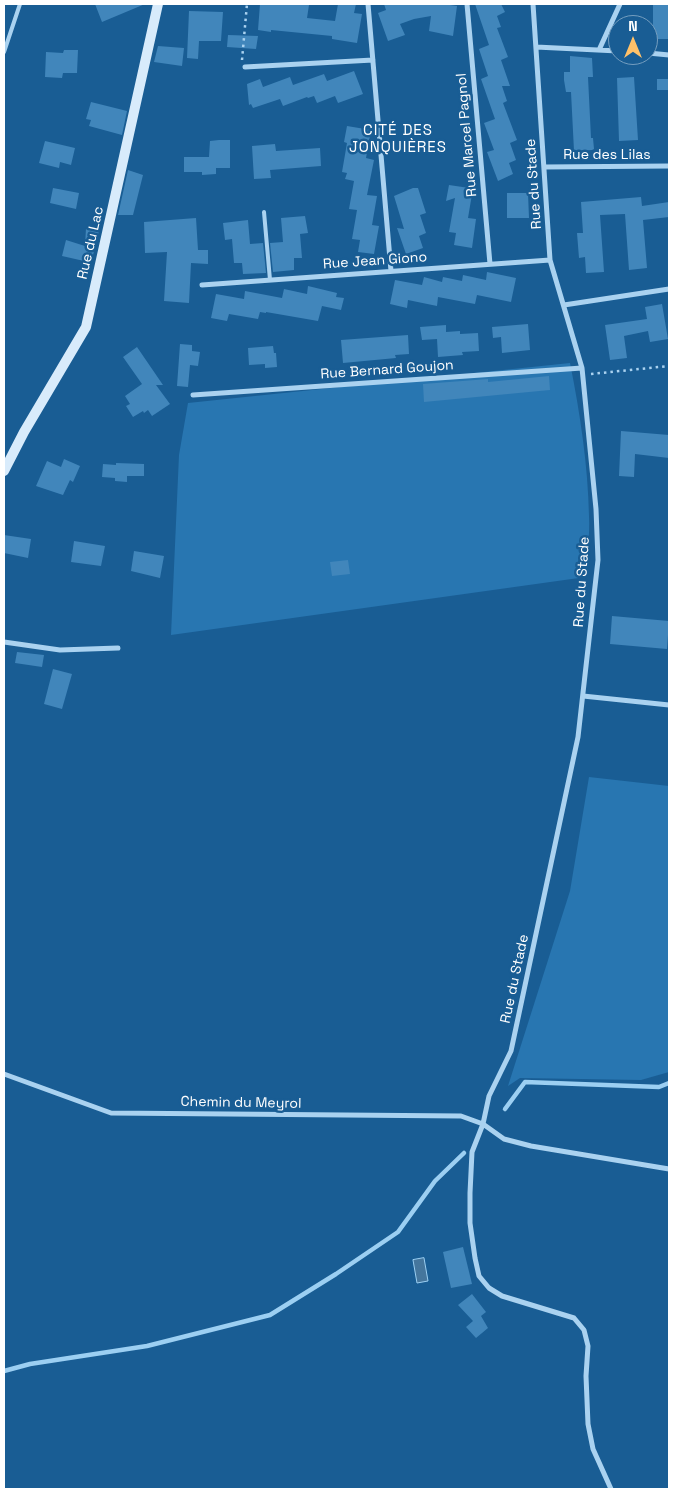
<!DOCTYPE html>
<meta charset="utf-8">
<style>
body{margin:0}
#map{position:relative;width:673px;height:1493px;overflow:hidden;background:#195d94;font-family:"Space Grotesk",sans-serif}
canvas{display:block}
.frame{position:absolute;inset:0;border:5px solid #fff;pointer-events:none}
.north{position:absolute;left:608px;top:15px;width:50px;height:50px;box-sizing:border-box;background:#195d94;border:1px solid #759ebf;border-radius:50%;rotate:0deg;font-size:14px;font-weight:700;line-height:20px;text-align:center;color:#fff}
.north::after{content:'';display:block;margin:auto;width:18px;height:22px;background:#ffc169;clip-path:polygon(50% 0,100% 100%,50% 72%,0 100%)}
</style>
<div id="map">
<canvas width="673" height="1493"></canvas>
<div class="frame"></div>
<div class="north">N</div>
</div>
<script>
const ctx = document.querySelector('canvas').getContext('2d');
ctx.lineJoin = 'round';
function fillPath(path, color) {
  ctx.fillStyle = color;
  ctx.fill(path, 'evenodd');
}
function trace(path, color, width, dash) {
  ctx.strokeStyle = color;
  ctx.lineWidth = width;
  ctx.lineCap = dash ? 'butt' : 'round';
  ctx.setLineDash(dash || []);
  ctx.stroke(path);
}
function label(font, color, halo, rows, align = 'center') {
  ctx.font = font + ' "Space Grotesk",sans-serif';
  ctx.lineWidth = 5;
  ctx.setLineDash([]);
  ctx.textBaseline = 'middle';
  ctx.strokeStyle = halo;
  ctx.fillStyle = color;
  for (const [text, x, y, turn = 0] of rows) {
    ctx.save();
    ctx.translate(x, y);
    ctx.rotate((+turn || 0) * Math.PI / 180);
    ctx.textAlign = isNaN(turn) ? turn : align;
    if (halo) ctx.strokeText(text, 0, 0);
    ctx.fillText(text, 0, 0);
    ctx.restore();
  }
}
fillPath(new Path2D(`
 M 570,363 C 580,413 588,465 589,516 C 590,536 587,557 586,577 L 171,635 L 179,455 L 188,403 Z
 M 589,777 L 669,786 L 669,1072 L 641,1080 L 520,1078 L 508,1086 L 570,891 Z`), '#2876b1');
const water = new Path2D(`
 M 424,1258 L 428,1281 L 417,1283 L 413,1260 Z`);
fillPath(water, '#45769d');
trace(water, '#9ccff2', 1);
trace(new Path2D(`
 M 505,1109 L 525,1082 L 659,1087 L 669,1083
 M 4,1371 L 30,1364 L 147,1346 L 270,1315 L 336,1274 L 398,1232 L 435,1181 L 464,1153`), '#9ccff2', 4.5);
fillPath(new Path2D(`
 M 95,4 L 145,4 L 102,22 Z
 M 260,4 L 309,5 L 307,18 L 335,21 L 338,4 L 356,4 L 354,13 L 362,14 L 357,43 L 332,39 L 332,36 L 271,30 L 271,32 L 258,30 Z
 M 384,4 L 451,4 L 450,5 L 457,6 L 453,36 L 429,31 L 431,16 L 414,19 L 400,24 L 405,35 L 388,41 L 378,13 L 386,10 Z
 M 475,4 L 501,4 L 505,12 L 497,16 L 501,27 L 497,28 L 508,57 L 501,60 L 510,86 L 502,86 L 507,101 L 503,103 L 517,140 L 510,143 L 516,160 L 509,163 L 513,174 L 498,181 L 487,152 L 494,150 L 484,123 L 495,119 L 481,79 L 488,76 L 479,49 L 489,45 Z
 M 653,4 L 669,4 L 669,39 L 653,39 Z
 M 189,11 L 223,12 L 221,41 L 199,41 L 198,59 L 187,58 Z
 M 228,35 L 258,36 L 256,49 L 227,47 Z
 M 158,46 L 184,48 L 182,66 L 154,62 Z
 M 64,50 L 78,50 L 77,73 L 63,73 L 62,78 L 45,77 L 46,52 L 63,53 Z
 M 570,56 L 592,58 L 593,77 L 588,77 L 591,138 L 593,138 L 594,149 L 592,150 L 574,151 L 571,92 L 566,92 L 564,80 L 564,72 L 570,72 Z
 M 354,71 L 363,94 L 338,103 L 335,96 L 317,103 L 314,96 L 308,98 L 307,97 L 283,106 L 280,99 L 253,108 L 251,104 L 249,105 L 247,84 L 260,79 L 263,87 L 290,77 L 293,85 L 324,74 L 327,81 Z
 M 634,77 L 638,140 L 619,141 L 617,78 Z
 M 657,79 L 669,79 L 669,90 L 657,90 Z
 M 91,102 L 127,111 L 122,135 L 89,126 L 91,120 L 86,119 Z
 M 347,126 L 371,130 L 366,158 L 374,160 L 367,195 L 377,196 L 372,225 L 379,226 L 374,254 L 358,252 L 360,240 L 352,239 L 357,210 L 349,209 L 354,181 L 345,179 L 347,173 L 342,172 L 347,143 L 344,142 Z
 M 219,140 L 230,140 L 230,168 L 216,168 L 216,174 L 202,175 L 202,172 L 184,172 L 184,157 L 209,157 L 210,141 Z
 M 45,141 L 75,148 L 71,165 L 60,162 L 59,168 L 39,163 Z
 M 275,144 L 276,151 L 320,148 L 321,166 L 270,170 L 271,178 L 254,179 L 252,146 Z
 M 128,170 L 143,175 L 133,215 L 118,215 Z
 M 449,185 L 476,189 L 464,194 L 472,194 L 468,218 L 476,219 L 472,248 L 454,245 L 456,233 L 449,232 L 455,198 L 446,201 Z
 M 53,188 L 79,193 L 76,209 L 50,203 Z
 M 413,188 L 418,188 L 426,213 L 420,215 L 426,233 L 419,236 L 423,248 L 406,254 L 397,228 L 404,229 L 394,196 Z
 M 507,193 L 528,193 L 529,218 L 507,218 Z
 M 641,197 L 642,206 L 669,202 L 669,217 L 643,220 L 647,268 L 629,270 L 625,214 L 600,215 L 604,272 L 586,273 L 585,257 L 579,258 L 577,233 L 583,233 L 581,202 Z
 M 305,216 L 308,233 L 300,234 L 302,258 L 294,258 L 294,270 L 273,272 L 270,243 L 283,242 L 281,218 Z
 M 196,218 L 198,250 L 208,250 L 208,264 L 191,263 L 189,303 L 164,301 L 167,252 L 145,253 L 144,222 Z
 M 248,220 L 250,244 L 263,243 L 266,273 L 243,274 L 242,263 L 234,263 L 232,239 L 225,240 L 223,223 Z
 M 100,227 L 90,267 L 84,267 L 84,261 L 62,256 L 66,240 L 85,246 L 86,228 Z
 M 487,272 L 516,278 L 511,302 L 477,295 L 475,304 L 438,297 L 437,306 L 408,300 L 407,308 L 390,304 L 395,280 L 422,285 L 424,277 L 442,282 L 443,277 L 462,281 L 463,275 L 486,280 Z
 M 308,286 L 337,293 L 336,297 L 344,298 L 341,310 L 322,306 L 318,321 L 266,312 L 266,313 L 260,312 L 258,319 L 229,314 L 227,321 L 211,318 L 216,294 L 244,299 L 245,291 L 282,298 L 284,289 L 307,294 Z
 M 662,304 L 668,339 L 650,342 L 648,331 L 624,336 L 627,358 L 610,360 L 605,325 L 647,319 L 645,307 Z
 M 528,324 L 530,350 L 502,353 L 501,337 L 493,338 L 492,327 Z
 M 446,325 L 446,332 L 460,331 L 460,334 L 478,333 L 479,351 L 462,352 L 463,355 L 438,357 L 437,339 L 422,340 L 420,327 Z
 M 408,335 L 409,354 L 395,355 L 396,358 L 343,363 L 341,340 Z
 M 180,344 L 192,345 L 192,351 L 200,352 L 198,366 L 190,365 L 188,387 L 177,386 Z
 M 273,346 L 274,353 L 276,353 L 277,367 L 265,368 L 265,364 L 249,365 L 248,348 Z
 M 137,347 L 163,385 L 156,385 L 170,404 L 152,416 L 148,410 L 144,413 L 143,411 L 133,417 L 126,406 L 130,404 L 125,396 L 142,384 L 123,357 Z
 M 549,376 L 550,390 L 424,402 L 423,384 L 488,379 L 488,382 Z
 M 621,431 L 669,435 L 669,458 L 635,454 L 634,477 L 619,476 Z
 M 64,459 L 80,466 L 73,482 L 70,480 L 63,495 L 36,486 L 47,461 L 61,467 Z
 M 116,463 L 144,464 L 144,476 L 127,476 L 127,482 L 115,481 L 115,478 L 102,477 L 103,464 L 116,465 Z
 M 4,535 L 31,539 L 28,558 L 4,553 Z
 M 74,541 L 105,546 L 101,566 L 71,562 Z
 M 134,551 L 164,556 L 160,578 L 131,571 Z
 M 348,560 L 350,574 L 332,576 L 330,562 Z
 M 612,616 L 669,621 L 667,649 L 610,644 Z
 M 17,652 L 44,655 L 42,667 L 15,663 Z
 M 53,669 L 72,674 L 62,709 L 44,704 Z
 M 463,1247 L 472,1284 L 451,1288 L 443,1252 Z
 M 472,1294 L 486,1312 L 481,1316 L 488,1328 L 476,1338 L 466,1327 L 473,1321 L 458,1305 Z`), '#4186bb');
trace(new Path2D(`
 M 242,60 L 247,4
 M 591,374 L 669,366`), '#aad2f0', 2.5, [2.5, 4]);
trace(new Path2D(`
 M 4,52 L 20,4
 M 264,212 L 270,280`), '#aad2f0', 4);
trace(new Path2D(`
 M 368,4 L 391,271
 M 467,4 L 490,264
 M 533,4 L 550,260 L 582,368 L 596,509 L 598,560 L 578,737 L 511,1051 L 489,1096 L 483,1124 L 472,1152 L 470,1193 L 470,1223 L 475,1258 L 479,1276 L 489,1288 L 502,1296 L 574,1318 L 584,1330 L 588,1346 L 586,1376 L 588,1424 L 593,1449 L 611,1489
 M 536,47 L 618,51
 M 599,50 L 620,4
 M 648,53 L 669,55
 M 245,67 L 373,60
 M 544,167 L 669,166
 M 202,285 L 550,260
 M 564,305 L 669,289
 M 193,395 L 582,368
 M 4,642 L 60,650 L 118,648
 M 583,696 L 669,705
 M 4,1074 L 111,1113 L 461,1116 L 483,1124 L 504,1139 L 531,1146 L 669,1169`), '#aad2f0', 5);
trace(new Path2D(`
 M 4,471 L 24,432 L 86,327 L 158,4`), '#d8ebfb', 10);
label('14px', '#fff', '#195d94', [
 ["Rue Marcel Pagnol",467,135,-95],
 ["Rue des Lilas",607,155],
 ["Rue du Stade",534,184,-94],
 ["Rue du Lac",91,243,-77],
 ["Rue Jean Giono",375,261,-4],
 ["Rue Bernard Goujon",387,370,-4],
 ["Rue du Stade",582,582,-86],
 ["Rue du Stade",515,979,-78],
 ["Chemin du Meyrol",241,1103,1]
]);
ctx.letterSpacing = '1px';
label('15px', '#fff', '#195d94', [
 ["CITÉ DES",398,131],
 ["JONQUIÈRES",398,148]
]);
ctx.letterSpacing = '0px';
</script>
